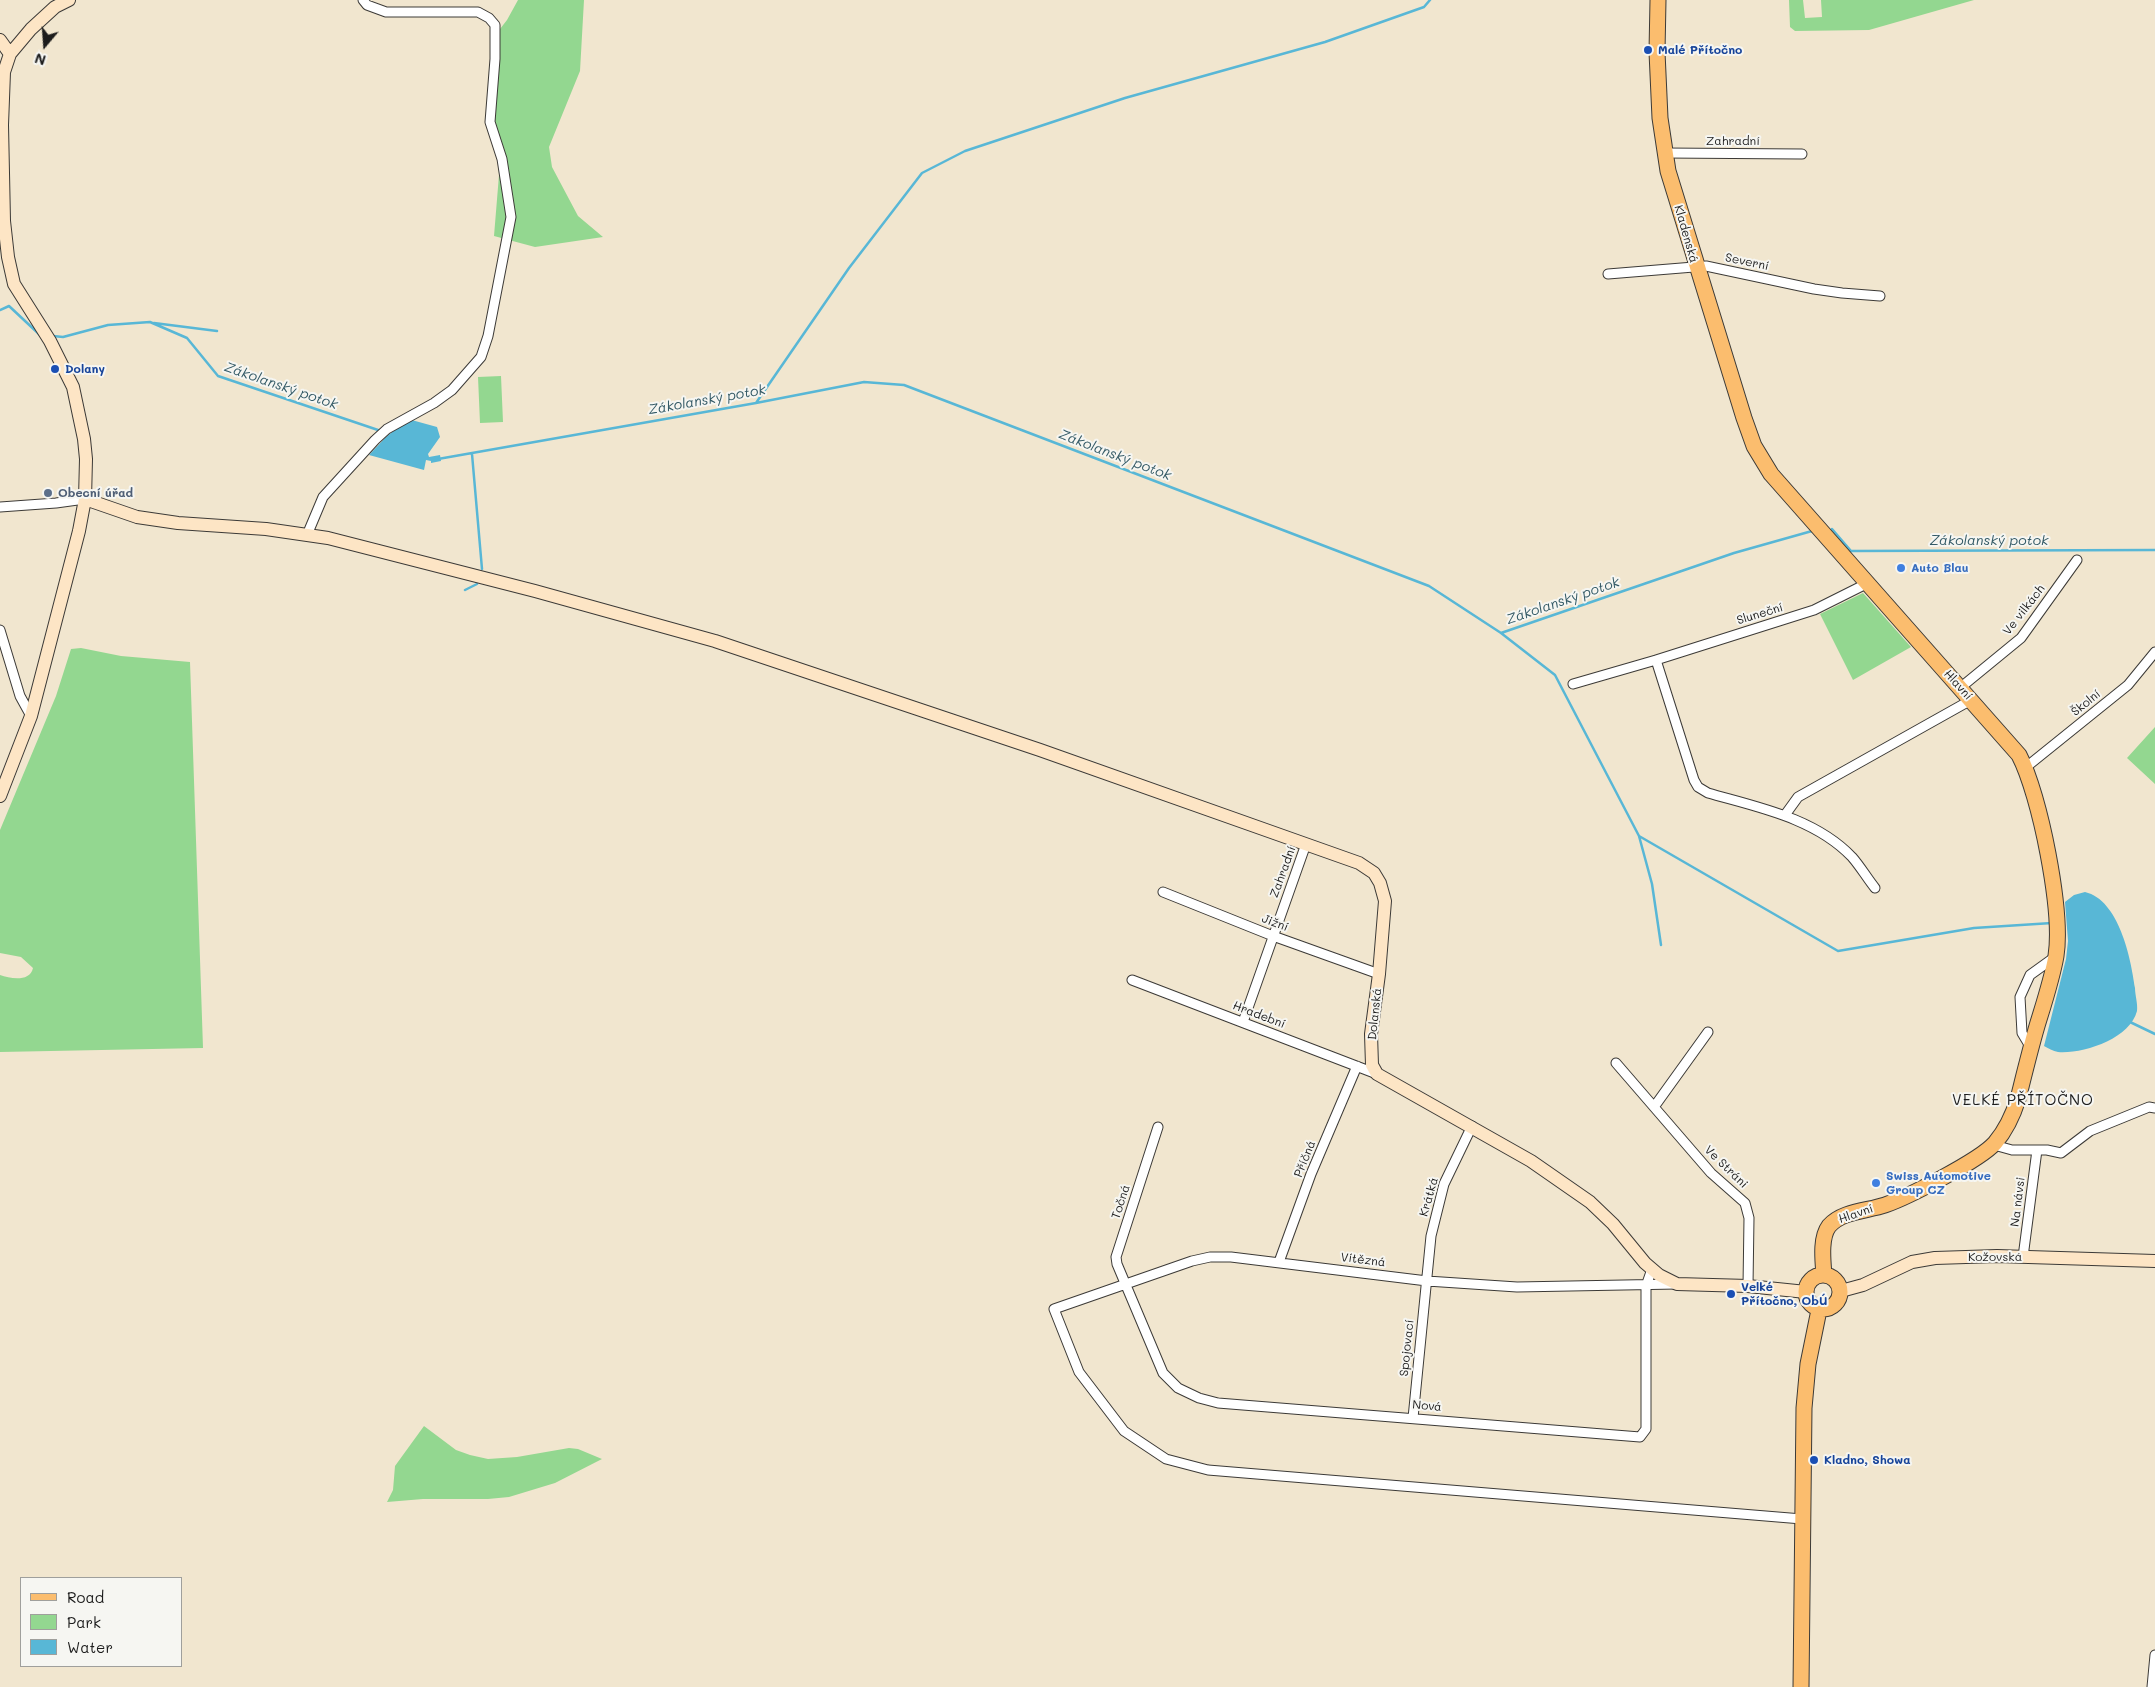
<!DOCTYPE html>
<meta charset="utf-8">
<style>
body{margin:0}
#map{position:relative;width:2155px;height:1687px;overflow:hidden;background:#f1e6cf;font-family:Mali,sans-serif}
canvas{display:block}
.legend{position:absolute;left:20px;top:1577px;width:162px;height:90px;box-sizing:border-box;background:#f6f6f2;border:1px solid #9f9f9c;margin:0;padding:6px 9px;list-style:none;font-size:15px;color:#1c1c1c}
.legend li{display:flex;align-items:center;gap:10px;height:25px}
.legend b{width:25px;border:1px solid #9f9f9c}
.north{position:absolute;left:20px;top:20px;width:50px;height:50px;-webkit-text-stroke:4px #f6f6f2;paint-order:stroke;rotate:198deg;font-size:14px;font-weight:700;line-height:20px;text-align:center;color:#1c1c1c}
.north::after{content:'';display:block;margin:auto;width:18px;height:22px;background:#1c1c1c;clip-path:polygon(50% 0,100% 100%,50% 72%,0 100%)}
</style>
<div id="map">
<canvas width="2155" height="1687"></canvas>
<ul class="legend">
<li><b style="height:6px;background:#fbbd6e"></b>Road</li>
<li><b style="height:14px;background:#93d790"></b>Park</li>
<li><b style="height:14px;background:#58b7d6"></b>Water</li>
</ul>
<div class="north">N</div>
</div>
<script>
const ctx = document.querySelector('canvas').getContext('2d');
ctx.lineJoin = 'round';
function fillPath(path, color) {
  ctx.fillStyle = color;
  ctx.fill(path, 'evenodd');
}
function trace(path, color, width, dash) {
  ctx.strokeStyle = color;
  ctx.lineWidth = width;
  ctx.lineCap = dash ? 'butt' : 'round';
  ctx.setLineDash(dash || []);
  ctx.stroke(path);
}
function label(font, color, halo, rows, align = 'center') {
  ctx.font = font + ' Mali,sans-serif';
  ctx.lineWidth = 4;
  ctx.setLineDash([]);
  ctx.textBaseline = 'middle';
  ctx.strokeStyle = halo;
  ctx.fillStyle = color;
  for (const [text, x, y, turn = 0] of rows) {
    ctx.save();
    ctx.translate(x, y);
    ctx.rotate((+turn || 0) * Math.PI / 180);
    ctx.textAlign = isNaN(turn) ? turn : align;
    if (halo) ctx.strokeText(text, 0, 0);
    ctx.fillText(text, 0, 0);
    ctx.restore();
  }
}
fillPath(new Path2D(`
 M 518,0 L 584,0 L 580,71 L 549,147 L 552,167 L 578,216 L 603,237 L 535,247 L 494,236 L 499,175 L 498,154 L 489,99 L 500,29 L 507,20 Z
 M 1789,0 L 1803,0 L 1805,18 L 1822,17 L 1821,0 L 1974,0 L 1869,30 L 1795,31 L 1790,27 Z
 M 501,376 L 503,422 L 480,423 L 478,377 Z
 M 1863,593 L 1911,647 L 1853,680 L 1820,614 Z
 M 81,648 L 121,656 L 190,662 L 203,1048 L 0,1052 L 0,975 C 11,979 30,982 33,968 L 21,957 L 0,953 L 0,830 L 56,696 L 71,649 Z
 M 2155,727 L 2155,784 L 2127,758 Z
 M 424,1426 L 456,1450 L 470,1455 L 488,1459 L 517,1457 L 569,1448 L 578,1449 L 602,1459 L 555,1483 L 509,1497 L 488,1499 L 423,1499 L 387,1502 L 393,1490 L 395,1466 Z`), '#93d790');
fillPath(new Path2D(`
 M 408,419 L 437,427 L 440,437 L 428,454 L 429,457 L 440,455 L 441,461 L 431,463 L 431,461 L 426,460 L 424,470 L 369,455 L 386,437 Z
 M 2085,892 C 2119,900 2131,958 2135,988 C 2135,995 2138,1004 2137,1011 C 2130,1039 2083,1054 2058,1052 C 2053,1051 2048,1048 2044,1046 L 2066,959 L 2068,941 L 2065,902 L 2074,895 Z`), '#58b7d6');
trace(new Path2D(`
 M 0,310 L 9,306 L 40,335
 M 154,323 L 217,331
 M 53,336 L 63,337 L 108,325 L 150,322 L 187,338 L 218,376 L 378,430
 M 756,403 L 849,268 L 922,173 L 965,151 L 1125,98 L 1325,42 L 1424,7 L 1430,0
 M 472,454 L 482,569
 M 438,459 L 756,403 L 864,382 L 904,385 L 1429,586 L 1501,633 L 1734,553 L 1812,531
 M 1832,529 L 1851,551 L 2155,550
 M 465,590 L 477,584
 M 1501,633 L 1555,675 L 1639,836 L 1838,951 L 1974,928 L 2052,923
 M 1639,836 L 1652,884 L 1661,945
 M 2130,1022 L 2155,1034`), '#58b7d6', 2.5);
const street = new Path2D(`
 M 1664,153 L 1802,154
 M 1608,274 L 1706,266 L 1814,289 L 1842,293 L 1880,296
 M 0,507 L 56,503 L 85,499
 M 307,535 L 323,497 L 375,440 L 387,429 L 434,403 L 452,390 L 481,357 L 488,336 L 511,217 L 502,159 L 490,122 L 495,59 L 495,25 L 489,18 L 478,12 L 386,12 L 367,5 L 363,0
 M 0,630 L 20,696 L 31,716
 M 1656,660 L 1694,780 L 1698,787 L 1708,793 C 1757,807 1815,818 1852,857 C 1860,866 1867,878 1875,888
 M 1573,684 L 1656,660 L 1814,610 L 1868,583
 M 1960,688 L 2021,638 L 2077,560
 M 2025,768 L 2128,685 L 2155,652
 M 1785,815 L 1798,797 L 1971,700
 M 1163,892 L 1273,936 L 1379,974
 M 1132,980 L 1377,1074
 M 1243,1022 L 1306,844
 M 2031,1048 L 2022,1033 L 2020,997 L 2030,975 L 2055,957
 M 1616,1063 L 1711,1173 L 1745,1203 L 1749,1218 L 1748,1286
 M 1654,1107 L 1708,1032
 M 1158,1127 L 1116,1257 L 1117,1264 L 1163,1373 L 1178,1388 L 1199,1398 L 1218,1403 L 1640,1437 L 1646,1429 L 1646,1286 L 1652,1269
 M 1994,1145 L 2012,1150 L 2047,1150 L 2061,1153 L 2090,1131 L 2149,1107 L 2155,1108
 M 2023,1257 L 2037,1150
 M 1279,1262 L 1311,1174 L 1357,1066
 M 1677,1284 L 1517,1287 L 1427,1281 L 1231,1257 L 1210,1257 L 1192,1261 L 1054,1309 L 1079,1372 L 1124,1431 L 1166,1459 L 1208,1470 L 1802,1519
 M 1413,1418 L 1431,1236 L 1444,1184 L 1472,1126
 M 2152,1687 L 2155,1655`);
const secondary = new Path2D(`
 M 0,40 L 10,54
 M 85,499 L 137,517 L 178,523 L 266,529 L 328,538 L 535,591 L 715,641 L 1040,750 L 1359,863 L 1374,873 L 1380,883 L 1385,901 L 1379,974 L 1371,1034 L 1372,1065 L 1377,1074 L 1531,1161 L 1590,1202 L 1613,1224 L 1645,1263 L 1659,1275 L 1677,1284 L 1748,1286 L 1806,1292
 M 0,796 L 31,716 L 79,531 L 85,499 L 86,459 L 84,439 L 73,387 L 50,341 L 14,284 L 8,257 L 4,221 L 2,125 L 4,72 L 10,54 L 31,29 L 55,7 L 69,0
 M 1841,1291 L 1863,1285 L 1912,1262 L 1935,1258 L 1997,1256 L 2155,1261`);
const primary = new Path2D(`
 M 1658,0 L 1657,52 L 1660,118 L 1668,171 L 1744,418 L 1754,446 L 1771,474 L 2019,755 C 2040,795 2063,911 2056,956 C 2052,979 2044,1003 2037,1026 C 2030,1050 2024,1075 2018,1099 C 2013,1115 2006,1130 1995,1143 C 1980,1160 1908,1197 1885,1205 C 1867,1211 1842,1211 1829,1226 C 1820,1238 1823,1261 1824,1275
 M1806 1292a17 17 0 1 1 34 0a17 17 0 1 1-34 0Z
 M 1801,1687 L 1804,1408 L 1808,1364 L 1819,1310`);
trace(street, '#3c3a37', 11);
trace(secondary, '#3c3a37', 14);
trace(primary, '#3c3a37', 17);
trace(street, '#fff', 9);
trace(secondary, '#fde5c5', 12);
trace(primary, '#fbbd6e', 15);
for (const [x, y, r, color] of [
 [1648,50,5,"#1a4fb4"],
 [55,369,5,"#1a4fb4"],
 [48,493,5,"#5c6f8a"],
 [1901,568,5,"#3f7fe0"],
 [1876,1183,5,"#3f7fe0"],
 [1731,1294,5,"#1a4fb4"],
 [1814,1460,5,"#1a4fb4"]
]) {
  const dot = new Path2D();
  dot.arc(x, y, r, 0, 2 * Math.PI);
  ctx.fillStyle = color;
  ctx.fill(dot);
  trace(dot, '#f6f6f2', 2);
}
label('bold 12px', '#164399', '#f6f6f2', [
 ["Malé Přítočno",1658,50],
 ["Dolany",65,369],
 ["Velké",1741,1287],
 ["Přítočno, ObÚ",1741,1301],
 ["Kladno, Showa",1824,1460]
], 'left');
label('12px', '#1c1c1c', '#f6f6f2', [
 ["Zahradní",1733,141],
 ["Kladenská",1686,234,74],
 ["Severní",1747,262,12],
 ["Ve vilkách",2024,610,-52],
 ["Sluneční",1760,614,-17],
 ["Hlavní",1958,685,48],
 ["Školní",2086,703,-39],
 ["Zahradní",1283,872,-70],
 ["Jižní",1275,923,21],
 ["Dolanská",1375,1014,-84],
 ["Hradební",1259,1015,21],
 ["Příčná",1305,1159,-68],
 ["Ve Stráni",1726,1167,44],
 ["Krátká",1429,1197,-74],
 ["Točná",1121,1202,-72],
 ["Na návsi",2018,1202,-83],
 ["Hlavní",1856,1214,-19],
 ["Kožovská",1995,1257],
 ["Vítězná",1363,1260,7],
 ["Spojovací",1407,1348,-84],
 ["Nová",1427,1406,5]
]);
label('bold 12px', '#4e5e75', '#f6f6f2', [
 ["Obecní úřad",58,493]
], 'left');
label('bold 12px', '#366cbe', '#f6f6f2', [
 ["Auto Blau",1911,568],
 ["Swiss Automotive",1886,1176],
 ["Group CZ",1886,1190]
], 'left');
label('italic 14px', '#345a66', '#f6f6f2', [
 ["Zákolanský potok",281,386,19],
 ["Zákolanský potok",707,400,-10],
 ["Zákolanský potok",1115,455,21],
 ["Zákolanský potok",1989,541],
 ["Zákolanský potok",1563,601,-19]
]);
ctx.letterSpacing = '1px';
label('15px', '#1c1c1c', '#f6f6f2', [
 ["VELKÉ PŘÍTOČNO",2023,1100]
]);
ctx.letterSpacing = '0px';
</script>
